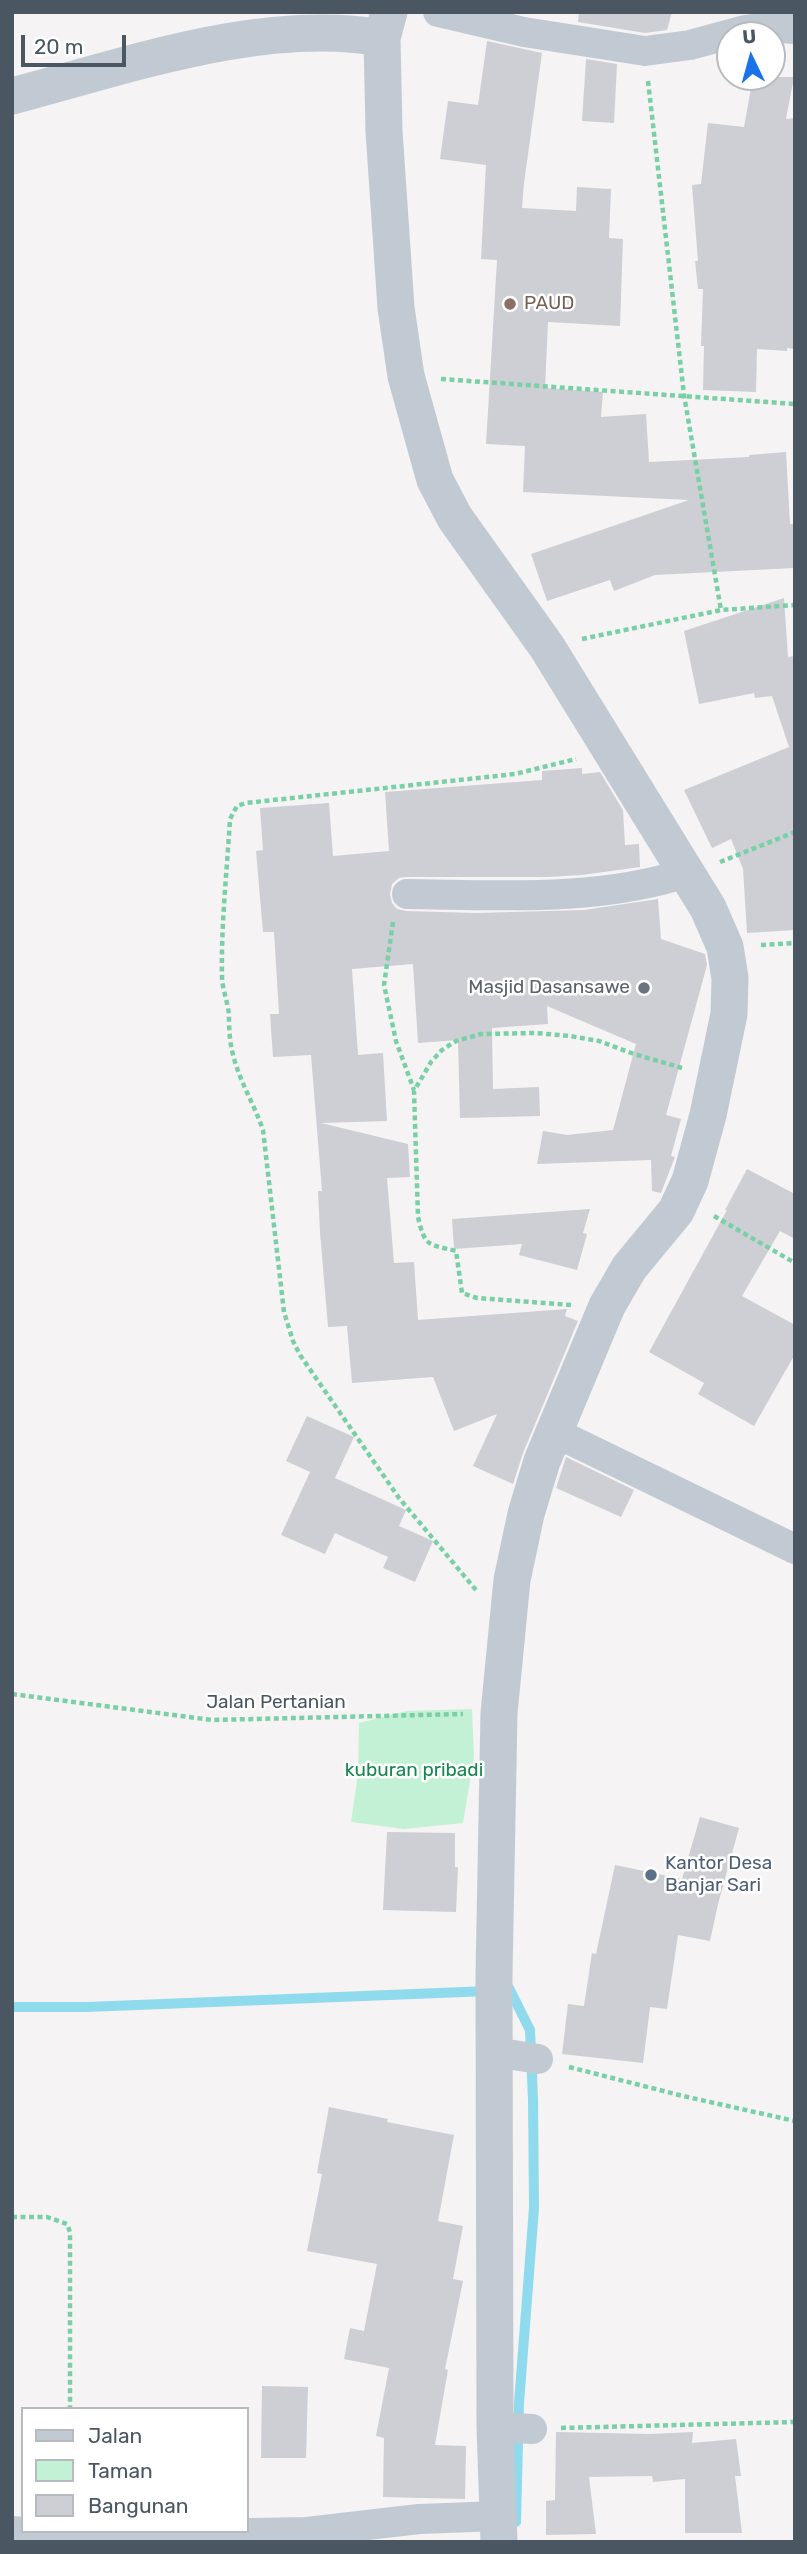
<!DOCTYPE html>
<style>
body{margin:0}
#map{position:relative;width:807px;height:2554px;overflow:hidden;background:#f5f3f3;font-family:Rubik,sans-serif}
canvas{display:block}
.frame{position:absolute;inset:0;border:14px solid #4a5661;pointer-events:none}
.legend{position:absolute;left:21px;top:2407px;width:228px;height:126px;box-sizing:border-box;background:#fff;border:2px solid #b7bbc0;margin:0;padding:9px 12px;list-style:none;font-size:21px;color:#4a5661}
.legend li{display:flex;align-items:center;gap:14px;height:35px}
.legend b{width:35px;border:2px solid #b7bbc0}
.north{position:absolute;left:716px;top:21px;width:70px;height:70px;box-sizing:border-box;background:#fff;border:2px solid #b7bbc0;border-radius:50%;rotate:355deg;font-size:19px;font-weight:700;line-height:28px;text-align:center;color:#4a5661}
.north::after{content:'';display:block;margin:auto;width:24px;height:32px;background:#1a73e8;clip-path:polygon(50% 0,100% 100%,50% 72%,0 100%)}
.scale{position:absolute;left:21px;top:35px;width:105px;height:32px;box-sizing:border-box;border:4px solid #4a5661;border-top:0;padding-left:9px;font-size:21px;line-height:24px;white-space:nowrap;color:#4a5661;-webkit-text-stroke:5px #fff;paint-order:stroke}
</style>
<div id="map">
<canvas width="807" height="2554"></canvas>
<div class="frame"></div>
<ul class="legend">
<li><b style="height:9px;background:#c1cad2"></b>Jalan</li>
<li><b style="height:19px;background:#c3f1d5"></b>Taman</li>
<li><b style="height:19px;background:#cdcfd5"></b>Bangunan</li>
</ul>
<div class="north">U</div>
<div class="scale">20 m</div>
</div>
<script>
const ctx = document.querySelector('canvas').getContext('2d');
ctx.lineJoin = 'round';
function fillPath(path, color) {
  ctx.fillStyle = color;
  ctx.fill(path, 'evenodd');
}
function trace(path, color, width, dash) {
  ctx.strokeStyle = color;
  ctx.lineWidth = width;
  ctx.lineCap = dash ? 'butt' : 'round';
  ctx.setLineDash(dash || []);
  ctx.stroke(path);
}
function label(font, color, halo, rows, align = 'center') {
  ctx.font = font + ' Rubik,sans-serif';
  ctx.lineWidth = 5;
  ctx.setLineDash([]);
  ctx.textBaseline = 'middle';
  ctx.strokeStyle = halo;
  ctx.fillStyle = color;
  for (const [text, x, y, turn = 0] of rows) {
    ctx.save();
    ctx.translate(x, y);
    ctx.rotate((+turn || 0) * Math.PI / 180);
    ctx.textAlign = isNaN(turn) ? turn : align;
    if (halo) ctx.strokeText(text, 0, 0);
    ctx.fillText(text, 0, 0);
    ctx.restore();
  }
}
fillPath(new Path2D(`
 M 472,1709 L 474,1757 L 463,1823 L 404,1829 L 351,1822 L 358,1774 L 359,1723 L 407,1711 Z`), '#c3f1d5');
trace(new Path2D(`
 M 509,1988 L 530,2030 L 533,2099 L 534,2208 L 519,2403 L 516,2522
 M 12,2007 L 87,2007 L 489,1991`), '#90daee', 10);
fillPath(new Path2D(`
 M 579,12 L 672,12 L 667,30 L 645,33 L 578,22 Z
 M 487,41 L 542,53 L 524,183 L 522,208 L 576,211 L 577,187 L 611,189 L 609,238 L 623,239 L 620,326 L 548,322 L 545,388 L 603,392 L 601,417 L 646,414 L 649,462 L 749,457 L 749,455 L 786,452 L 790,524 L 795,524 L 795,568 L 655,575 L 614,591 L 610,580 L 547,601 L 531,554 L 689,500 L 523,492 L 525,446 L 486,444 L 497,260 L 481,259 L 486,165 L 440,159 L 448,101 L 478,105 Z
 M 586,59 L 617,64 L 614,123 L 582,121 Z
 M 753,77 L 794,77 L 786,119 L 795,118 L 795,349 L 787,348 L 787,351 L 757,349 L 756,392 L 703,390 L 704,346 L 701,346 L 703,289 L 698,289 L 695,261 L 698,261 L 692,185 L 701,184 L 708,123 L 744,127 Z
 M 784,598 L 788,657 L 795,656 L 795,930 L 747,933 L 743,869 L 731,839 L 712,848 L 684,790 L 789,747 L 772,696 L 755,698 L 754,693 L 699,704 L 684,631 Z
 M 582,768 L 582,774 L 600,772 L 623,810 L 625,845 L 639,844 L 640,867 L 582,875 L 547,877 L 407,877 L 399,878 L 392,884 L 390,894 L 392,903 L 397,909 L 406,911 L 477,913 L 584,910 L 658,899 L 661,939 L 705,954 L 707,965 L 666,1115 L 681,1119 L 671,1156 L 675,1157 L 661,1193 L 652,1191 L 651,1160 L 537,1164 L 543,1131 L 567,1135 L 613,1130 L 636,1044 L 547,1006 L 548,1024 L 492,1028 L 493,1089 L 539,1087 L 540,1116 L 460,1118 L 458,1040 L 418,1043 L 413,964 L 352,969 L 358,1055 L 383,1053 L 387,1121 L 321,1123 L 408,1144 L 410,1177 L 387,1178 L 394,1263 L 414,1262 L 418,1320 L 567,1309 L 565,1316 L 578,1321 L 523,1453 L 513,1484 L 473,1466 L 497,1414 L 454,1431 L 433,1377 L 352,1383 L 347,1326 L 328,1327 L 320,1232 L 318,1191 L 322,1191 L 311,1055 L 273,1057 L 270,1014 L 279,1014 L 274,932 L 263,932 L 256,851 L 263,850 L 260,808 L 329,803 L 333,856 L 389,851 L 385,792 L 542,780 L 542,771 Z
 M 747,1169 L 795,1194 L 795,1239 L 780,1231 L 742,1296 L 795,1325 L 795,1354 L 754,1426 L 698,1394 L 704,1383 L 649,1352 L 727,1210 L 725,1210 Z
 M 590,1209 L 583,1233 L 587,1234 L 577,1270 L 519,1255 L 522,1244 L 454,1249 L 452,1219 Z
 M 307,1416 L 354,1437 L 335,1478 L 406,1510 L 399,1526 L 433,1541 L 415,1582 L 383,1568 L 388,1557 L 335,1533 L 325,1554 L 281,1535 L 310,1472 L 286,1461 Z
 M 566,1457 L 634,1490 L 621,1517 L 556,1488 Z
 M 700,1817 L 739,1828 L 718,1904 L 710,1941 L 678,1935 L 667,2009 L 650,2007 L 643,2063 L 562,2054 L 568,2004 L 584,2006 L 592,1953 L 596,1954 L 615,1865 L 682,1879 Z
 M 387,1832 L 455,1833 L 455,1867 L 458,1867 L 456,1912 L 383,1910 Z
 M 329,2107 L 388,2119 L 387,2122 L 454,2135 L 438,2221 L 463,2226 L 453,2279 L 463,2281 L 445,2369 L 448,2370 L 435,2445 L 466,2446 L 465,2499 L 383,2497 L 384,2438 L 376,2436 L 389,2368 L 344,2359 L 350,2328 L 364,2331 L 377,2264 L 307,2251 L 322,2174 L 317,2173 Z
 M 262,2386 L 308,2387 L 306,2458 L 261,2458 Z
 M 556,2432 L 650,2434 L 693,2432 L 692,2443 L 736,2439 L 741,2476 L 735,2476 L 742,2533 L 685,2533 L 685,2479 L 653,2482 L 652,2476 L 589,2477 L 596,2534 L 546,2535 L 546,2501 L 555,2500 Z`), '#cdcfd5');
trace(new Path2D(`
 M 648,81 L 684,395 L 721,610
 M 441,379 L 795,404
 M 582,639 L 721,610 L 795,605
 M 720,862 L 795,832
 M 393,922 L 384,985 L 396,1041 L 414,1090
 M 761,945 L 795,943
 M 714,1216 L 795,1263
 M 571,1305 L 477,1298 L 462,1293 L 456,1251 C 429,1244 425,1248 418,1217 L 414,1091 L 431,1062 L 442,1050 L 456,1041 L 481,1034 L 536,1033 L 570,1036 L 599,1041 L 634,1054 L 682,1068
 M 476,1590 L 399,1498 L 300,1355 L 293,1341 L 284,1312 L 263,1130 C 254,1104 240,1082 233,1055 C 230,1043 229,1031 229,1018 C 229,1004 222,990 222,976 C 221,924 227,871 230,819 L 237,806 L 246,803 L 515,774 L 576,759
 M 12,1694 L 212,1720 L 463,1714
 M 569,2067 L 683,2096 L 795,2121
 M 12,2217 L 47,2217 L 67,2224 L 70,2232 L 70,2409
 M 561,2428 L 795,2422`), '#7ad0a6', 4.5, [5, 3.5]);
trace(new Path2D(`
 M 438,12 L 524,32 L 645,51 L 690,45 L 745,30 L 766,27 L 795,29
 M 407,894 C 500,895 597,902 686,873
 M 554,1432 L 795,1549
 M 495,2052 L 538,2059
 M 495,2427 L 532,2429
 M 12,2531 L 81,2536 L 307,2532 L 419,2519 L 499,2516`), '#c1cad2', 30);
trace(new Path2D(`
 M 389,12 L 382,38 L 384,131 L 396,308 L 406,376 L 435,480 L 455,518 L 547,647 L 708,908 L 725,947 L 730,978 L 729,1014 L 708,1115 L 690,1181 L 676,1211 L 629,1268 L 607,1306 L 542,1461 L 526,1514 L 512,1580 L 499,1713 L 494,1975 L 495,2427 L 499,2542
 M 12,96 C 127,66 263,17 382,38`), '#c1cad2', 37);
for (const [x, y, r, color] of [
 [510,304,7,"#8d6e63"],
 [644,988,7,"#6b7280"],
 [651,1875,7,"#5c6f8a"]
]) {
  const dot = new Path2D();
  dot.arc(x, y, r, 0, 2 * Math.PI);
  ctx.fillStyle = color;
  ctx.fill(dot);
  trace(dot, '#fff', 2.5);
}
label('19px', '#785e54', '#fff', [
 ["PAUD",524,304]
], 'left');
label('19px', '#5b616d', '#fff', [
 ["Masjid Dasansawe",630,988]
], 'right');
label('19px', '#4a5661', '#fff', [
 ["Jalan Pertanian",276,1703]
]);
label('19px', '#17864f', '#fff', [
 ["kuburan pribadi",414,1771]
]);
label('19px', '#4e5e75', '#fff', [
 ["Kantor Desa",665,1864],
 ["Banjar Sari",665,1886]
], 'left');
</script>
